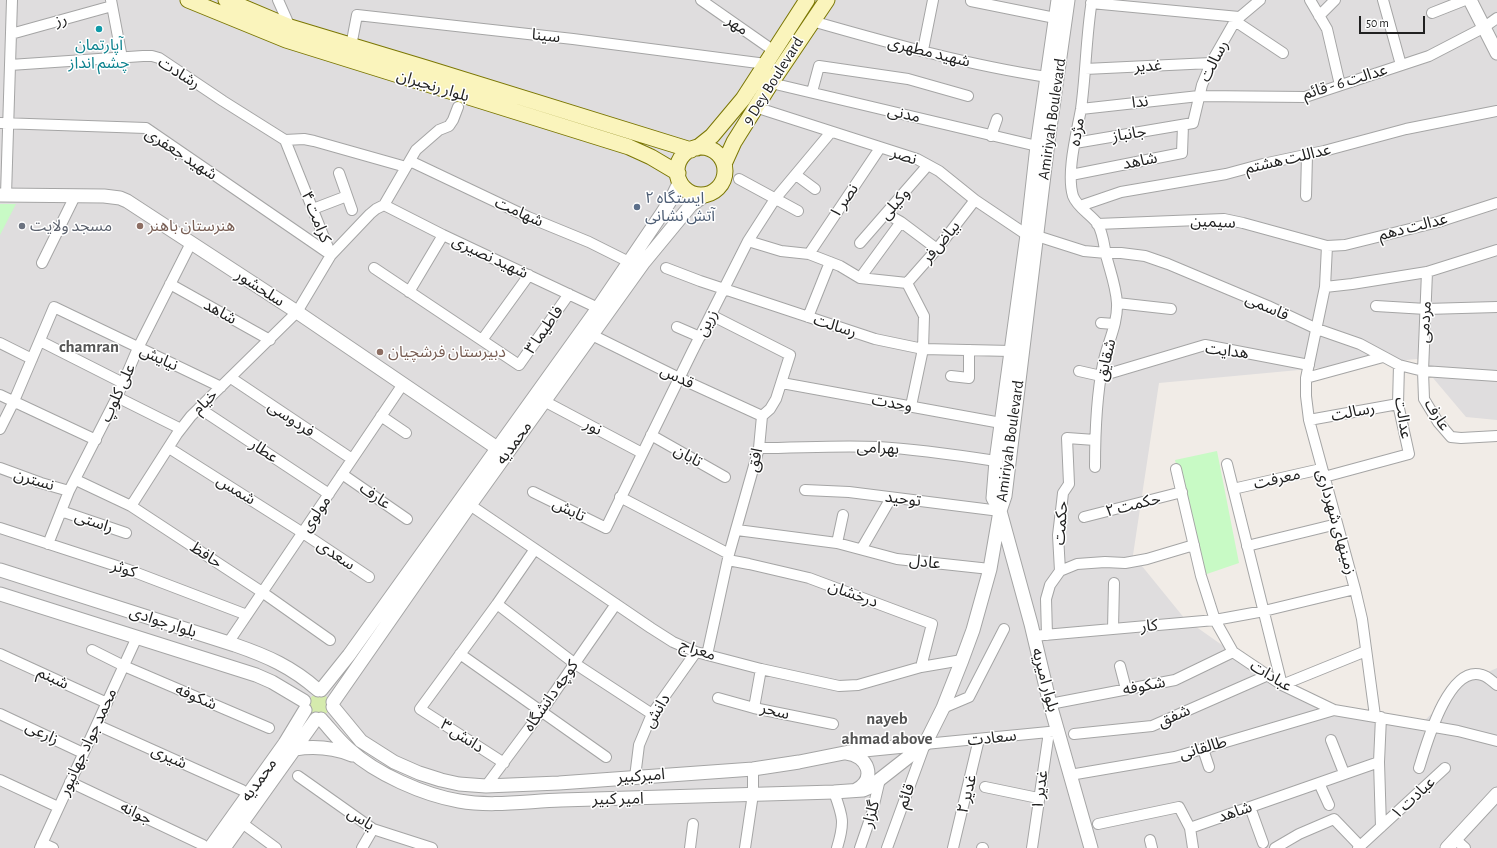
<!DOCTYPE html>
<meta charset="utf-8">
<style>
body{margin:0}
#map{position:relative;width:1497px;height:848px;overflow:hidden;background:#f1ece7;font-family:"Alegreya Sans",sans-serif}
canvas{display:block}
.scale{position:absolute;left:1359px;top:16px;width:66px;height:18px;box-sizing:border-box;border:2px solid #212121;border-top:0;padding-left:5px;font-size:12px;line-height:14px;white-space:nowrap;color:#212121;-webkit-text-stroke:3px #fff;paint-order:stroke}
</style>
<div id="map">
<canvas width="1497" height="848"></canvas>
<div class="scale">50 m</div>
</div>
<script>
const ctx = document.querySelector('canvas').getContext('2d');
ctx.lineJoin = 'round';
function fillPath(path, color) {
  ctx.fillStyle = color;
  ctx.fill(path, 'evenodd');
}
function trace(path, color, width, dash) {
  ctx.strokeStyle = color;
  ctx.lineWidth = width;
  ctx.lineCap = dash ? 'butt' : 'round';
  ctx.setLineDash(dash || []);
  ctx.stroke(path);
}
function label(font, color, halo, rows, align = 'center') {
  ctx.font = font + ' "Alegreya Sans","Noto Sans Arabic",sans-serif';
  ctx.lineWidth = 3;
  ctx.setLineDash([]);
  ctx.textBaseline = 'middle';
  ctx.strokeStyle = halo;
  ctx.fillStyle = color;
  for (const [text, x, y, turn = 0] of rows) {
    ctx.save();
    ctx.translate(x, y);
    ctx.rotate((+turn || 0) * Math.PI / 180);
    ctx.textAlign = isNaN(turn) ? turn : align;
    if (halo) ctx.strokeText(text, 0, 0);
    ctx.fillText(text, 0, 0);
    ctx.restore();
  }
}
fillPath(new Path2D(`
 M 0,0 L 1497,0 L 1497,420 L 1466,417 L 1417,359 L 1159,383 L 1133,555 L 1185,619 L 1266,676 L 1331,713 L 1420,725 L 1463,683 L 1497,668 L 1497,848 L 0,848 Z`), '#dfddde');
fillPath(new Path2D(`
 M308 705a11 11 0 1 1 22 0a11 11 0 1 1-22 0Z`), '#d5ebad');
fillPath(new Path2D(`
 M 0,204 L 16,204 L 0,235 Z
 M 1217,451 L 1239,563 L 1201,576 L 1175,460 Z`), '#c8fac5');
const minor = new Path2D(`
 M 111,0 L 122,58
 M 278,0 L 290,27 L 290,29
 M 701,0 L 774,51
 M 1092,0 C 1086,36 1086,73 1081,109 C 1077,132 1066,173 1073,196 C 1077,207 1090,214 1097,223 C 1103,232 1104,245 1106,255 C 1110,271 1116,286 1117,303 C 1118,324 1107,344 1103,364 C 1096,398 1095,433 1095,467
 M 1310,0 L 1327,29 L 1340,85
 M 1383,0 L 1401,65
 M 971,1 L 1055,18
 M 1091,3 L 1239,17
 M 1432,13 L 1465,0
 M 1319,16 L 1335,0
 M 812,21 C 889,43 968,65 1047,77
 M 1235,21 L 1283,53
 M 11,34 L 112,6
 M 351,46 L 357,15 L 573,39 L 766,64
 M 923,50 L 933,0
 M 10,65 L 143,56 L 152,56 L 159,58 L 223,101 L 285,140
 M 1085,69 L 1211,63
 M 771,83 L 1037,146
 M 812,92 L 819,66 L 908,79 L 968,96
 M 755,107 L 917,159 L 939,171 L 975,200 L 1027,235 L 1037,236 L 1084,251 L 1106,253 L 1121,253 L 1145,256 L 1168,264 L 1268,306 L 1317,329 L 1360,344 L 1399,365 L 1423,371 L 1497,376
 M 1081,109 L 1199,96 L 1305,97 L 1429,56 L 1483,28 L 1497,18
 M 0,123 L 146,128 L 331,255 L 370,214 L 376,209 L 384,205 L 416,150 L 439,130 L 449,126 L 453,120 L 458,107
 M 991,136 L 997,119
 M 285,140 L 304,139 L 314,141 L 406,167
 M 1075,143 L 1193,123 L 1202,85 L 1211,63 L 1235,21 L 1260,0
 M 410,161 L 528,217 L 589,242 L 629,262
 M 339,173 L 352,210
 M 796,175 L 815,189
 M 1071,175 L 1182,153 L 1183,125
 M 739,179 L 798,211
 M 6,195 L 12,0
 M 1306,196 L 1307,155
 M 384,205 L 443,235 L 598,308
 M 1080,206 L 1121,192 L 1226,174 L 1263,164 L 1324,151 L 1406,129 L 1497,111
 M 313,209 L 347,196
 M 887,214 L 901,222 L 937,249
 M 1097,224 L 1224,219 L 1243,223 L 1327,246 L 1345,245 L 1438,222 L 1497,203
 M 748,241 L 781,251 L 809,254 L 840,266 L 860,278 L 907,283
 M 860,243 L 928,165
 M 1327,246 L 1325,287 L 1306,378 L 1306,396 L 1309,420 L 1355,589 L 1362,619 L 1375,716
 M 809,254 L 880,148
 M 42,263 L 75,196
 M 374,268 L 519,365 L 569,294
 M 666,268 L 700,281 L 875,339 L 923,349 L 1011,351
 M 1427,272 L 1423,371 L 1424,399 L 1438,422 L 1451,437 L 1461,438 L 1497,436
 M 860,278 L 901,222
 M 907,283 L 924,316 L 923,349 L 911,406
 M 907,283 L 937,249 L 975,200
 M 170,284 L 270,340
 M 1325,287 L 1352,284 L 1427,272 L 1497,250
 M 409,292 L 443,235
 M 1117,303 L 1171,309
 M 1376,306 L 1426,309 L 1497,307
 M 808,317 L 830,262
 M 1101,323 L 1114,324
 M 677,327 L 700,337
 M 592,335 L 679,378 L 762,416
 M 482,340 L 529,275
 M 40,341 L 123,383
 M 0,343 L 32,359
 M 1079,371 L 1101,376 L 1205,345 L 1309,365
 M 951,376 L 969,378 L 969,350
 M 231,378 L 352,459
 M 1306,378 L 1383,357
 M 782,383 L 1001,423
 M 0,395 L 96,440
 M 117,397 L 181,429
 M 544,401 L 642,453
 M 199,408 L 329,494
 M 381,416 L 406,433
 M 1309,420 L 1398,404
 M 0,429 L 14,401 L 54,307 L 221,387
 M 651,435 L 725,477
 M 169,448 L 303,533 L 369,577
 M 759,448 C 799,448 839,445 878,447 C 918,449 957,455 996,461
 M 1227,464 L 1282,685 L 1366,651
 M 0,468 L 41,483 L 69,491
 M 1176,469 L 1201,576 L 1215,620 L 1233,652 L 1282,685 L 1334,710 L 1458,731 L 1497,741
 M 342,474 L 407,519
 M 1324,477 L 1409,454 L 1398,404 L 1399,365
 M 76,480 L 131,506 L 262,592 L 330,640
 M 1233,489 L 1321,469
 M 805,490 L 849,492 L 1000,511
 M 533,492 L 606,528 L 692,352 L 748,241 L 775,199 L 831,132
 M 620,497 L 729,554
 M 470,505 L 651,628 L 673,642 L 696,652 L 761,669 L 839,686 L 858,685 L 921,667 L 962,660
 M 131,506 L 177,434 L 191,416 L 297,312 L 331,255 L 285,140
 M 61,511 L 126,533
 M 1084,517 L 1182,492
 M 0,528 L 129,570 L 247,615
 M 737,530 L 837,543 L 897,559 L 990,569
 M 837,543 L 843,515
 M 48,544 L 69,491 L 117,397 L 138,348 L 191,243
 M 1247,546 L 1337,524
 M 862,548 L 891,498
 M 728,560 L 749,564 L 809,578 L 932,624 L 921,667
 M 1060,571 L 1077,564 L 1105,562 L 1125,563 L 1147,559 L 1194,545
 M 497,604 L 574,663 L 652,714
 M 1113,629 L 1114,583
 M 1047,635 L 1046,599 L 1050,585 L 1060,571 L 1058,535 L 1062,502 L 1063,493 L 1069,484 L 1067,438 L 1095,440
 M 1033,636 L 1215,620 L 1264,611 L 1355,589
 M 228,643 L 403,384
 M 92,650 L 124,666 L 269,728
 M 0,654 L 107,703
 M 460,654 L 606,757
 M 707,655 L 729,554 L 759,448 L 762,416 L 770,409 L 776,399 L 790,355 L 711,315
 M 1120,666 L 1126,689
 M 761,669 L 754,708 L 833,724
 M 718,698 L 754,708
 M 1050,704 L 1175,680 L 1233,652
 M 943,708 L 969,697 L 1004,629
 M 0,714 L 83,753
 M 97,725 L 242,790
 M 1074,734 L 1152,726 L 1266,676
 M 1331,740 L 1344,773
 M 1203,749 L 1209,767
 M 504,763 L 420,709 L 497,604 L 535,549
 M 1419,768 C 1426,746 1448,664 1482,675 C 1487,676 1493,682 1497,685
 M 1070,775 L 1175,757 L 1334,710
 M 298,776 L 373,829 L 432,848
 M 635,777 L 639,745 L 652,714 L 696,652
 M 0,780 L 58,807
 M 70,782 L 203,845
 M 1319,783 L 1329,805
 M 486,786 L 541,712 L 616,604
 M 985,787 L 1038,798
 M 834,792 C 843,817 845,822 837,848
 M 1250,807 L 1263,843
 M 242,823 L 276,848
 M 1098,824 L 1179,807 L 1190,828 L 1379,762
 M 1381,827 L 1379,762 L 1381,717
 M 1190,828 L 1193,848
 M 1455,839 L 1465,848
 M 1150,840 L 1152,848
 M 42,843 L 53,848
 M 40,848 L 137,637
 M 362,848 L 373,829
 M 690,848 L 693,824
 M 745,848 L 753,794 L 753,769
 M 860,848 L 872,813 L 880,779
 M 887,848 L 925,744 L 1059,731
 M 953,848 L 979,739
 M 982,848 L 983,848
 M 1032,848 L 1049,732
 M 1275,848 L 1299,834 L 1334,819 L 1360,846
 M 1358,848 L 1445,768`);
const tertiary = new Path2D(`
 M 1058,0 L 1037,146 L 1027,235 L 996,461 L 993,498 L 1000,511 L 1031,624 L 1050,704 L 1091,848
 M 1470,0 L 1497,53
 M 0,195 L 104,196 L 120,198 L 127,201 L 297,312 L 497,448
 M 0,570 L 235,645 C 267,656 292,667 318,690
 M 0,594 L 256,675 L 272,682 L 304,701
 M 321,690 L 349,655 L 598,308 L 661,215 L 672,198 L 680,181
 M 333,702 L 470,505 L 644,262 L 691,205 L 707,194
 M 333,707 L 361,741 L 394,762 L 419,773 L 441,780 L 459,784 L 486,786 L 559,783 L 753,769 L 799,762 L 854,751 L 925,744
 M 321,719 C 331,730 339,741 350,750 C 376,774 424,795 459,801 C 492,807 528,801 561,800 C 652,798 743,795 834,792 L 863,790 L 870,787 L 925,744 L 943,708 L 962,660 L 973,630 L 990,569 L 1000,511 L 1005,496 L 1048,142 L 1068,0
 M 295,749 C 315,746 332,747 352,755
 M 846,753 C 868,755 877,779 856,790
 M 210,848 L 285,743 L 305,710
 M 224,848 L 316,719
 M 1447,848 L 1497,794`);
const secondary = new Path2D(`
 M 188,0 L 286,40 L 629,147 L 651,157 L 678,173
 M 226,0 L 290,27 L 426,68 L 691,150
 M677 171a24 24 0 1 1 48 0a24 24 0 1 1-48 0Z
 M 697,148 L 712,136 L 743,99 L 807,0
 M 724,164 L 734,142 L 771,83 L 827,0`);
trace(minor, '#a5a5a5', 12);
trace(tertiary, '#a5a5a5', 15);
trace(secondary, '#7b7704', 17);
trace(minor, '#fff', 10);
trace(tertiary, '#fff', 13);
trace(secondary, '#faf4bc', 15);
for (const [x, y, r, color] of [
 [99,29,4,"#0f9aa8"],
 [637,207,4,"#5c6f8a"],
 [22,226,4,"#6b7280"],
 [140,226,4,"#8d6e63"],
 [380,352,4,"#8d6e63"]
]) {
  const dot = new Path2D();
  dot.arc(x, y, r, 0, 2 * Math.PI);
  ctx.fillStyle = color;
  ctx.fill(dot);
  trace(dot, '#fff', 1.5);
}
label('16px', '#212121', '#fff', [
 ["رز",61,20,-15],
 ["مهر",737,25,35],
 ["سینا",546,36,6],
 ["شهید مطهری",929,52,14],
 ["رسالت",1214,61,-63],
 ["غدیر",1148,66,-3],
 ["رشادت",179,73,32],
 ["9 Dey Boulevard",773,81,-58],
 ["عدالت 6 - قائم",1345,82,-17],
 ["بلوار رنجبران",433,86,17],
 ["ندا",1140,102,-6],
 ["مدنی",904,114,13],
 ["Amiriyah Boulevard",1052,119,-82],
 ["مژده",1077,132,-81],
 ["جانباز",1129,134,-9],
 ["شهید جعفری",181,154,33],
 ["نصر",904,156,18],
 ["عداللت هشتم",1288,159,-13],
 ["شاهد",1140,161,-11],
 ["نصر ۱",844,201,-55],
 ["وکیلی",895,204,-49],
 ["شهامت",519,212,24],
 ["کرامت ۴",316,217,68],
 ["سیمین",1213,222,2],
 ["عدالت دهم",1413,227,-14],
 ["بیاض‌فر",941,242,-50],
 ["شهید نصیری",490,257,25],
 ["سلحشور",260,288,33],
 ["قاسمی",1267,307,24],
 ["شاهد",220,312,29],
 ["مردمی",1425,322,-87],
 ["زرین",707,323,-63],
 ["رسالت",835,326,18],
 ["۳ فاطیما",544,330,-55],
 ["هدایت",1227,351,7],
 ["نیایش",159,358,25],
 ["شقایق",1106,360,-77],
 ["قدس",677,377,26],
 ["علی کلوپ",118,393,-65],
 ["خیام",205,402,-44],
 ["وحدت",892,403,10],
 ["رسالت",1353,412,-11],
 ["عارف",1437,415,58],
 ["عدالت",1403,418,81],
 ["فردوسی",291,419,34],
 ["نور",593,427,28],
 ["Amiriyah Boulevard",1010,441,-82],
 ["محمدیه",514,443,-54],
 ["بهرامی",878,448,3],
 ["عطار",264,451,34],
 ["تابان",688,456,29],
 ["افق",755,460,-77],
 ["معرفت",1277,479,-13],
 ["نسترن",34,480,17],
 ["شمس",236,490,32],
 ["عارف",375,496,35],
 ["توحید",903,499,7],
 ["حکمت ۲",1133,505,-14],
 ["تابش",569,510,26],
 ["مولوی",316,514,-56],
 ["راستی",94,522,19],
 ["زمینهای شهرداری",1336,522,74],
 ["حکمت",1061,523,-86],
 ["حافظ",206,555,33],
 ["سعدی",336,555,34],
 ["عادل",925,562,7],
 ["کوثر",124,569,19],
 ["درخشان",853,594,20],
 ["بلوار جوادی",163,622,18],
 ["کار",1149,626,-5],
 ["معراج",698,650,19],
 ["عبادات",1271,676,31],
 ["شبنم",53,678,25],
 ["بلوار امیریه",1045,680,75],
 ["شکوفه",1144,686,-11],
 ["کوچه دانشگاه",551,696,-55],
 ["شکوفه",196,697,23],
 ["دانش",657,711,-59],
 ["سحر",775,711,14],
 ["شفق",1174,716,-23],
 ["زارعی",42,733,25],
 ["دانش ۳",462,736,33],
 ["سعادت",992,738,-6],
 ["محمد جواد جهانپور",88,742,-65],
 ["طالقانی",1203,748,-16],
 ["شیری",169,757,24],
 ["امیرکبیر",641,776,-4],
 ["محمدیه",259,780,-54],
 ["غدیر ۱",1040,790,-82],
 ["غدیر ۲",967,794,-76],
 ["قائم",906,796,-70],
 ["عبادت ۱",1413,798,-43],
 ["امیر کبیر",618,799,-1],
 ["شاهد",1235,812,-19],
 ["جوانه",136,813,26],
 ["گلزار",871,814,-74],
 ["یاس",361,819,33]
]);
label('16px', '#0d838f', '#fff', [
 ["آپارتمان",99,45],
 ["چشم انداز",99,63]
]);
label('16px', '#4e5e75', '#fff', [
 ["ایستگاه ۲",645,198],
 ["آتش نشانی",645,216]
], 'left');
label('16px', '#5b616d', '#fff', [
 ["مسجد ولایت",30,226]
], 'left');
label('16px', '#785e54', '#fff', [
 ["هنرستان باهنر",148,226],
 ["دبیرستان فرشچیان",388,352]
], 'left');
label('bold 17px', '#545454', '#fff', [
 ["chamran",89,347],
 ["nayeb",887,719],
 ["ahmad above",887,739]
]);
</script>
